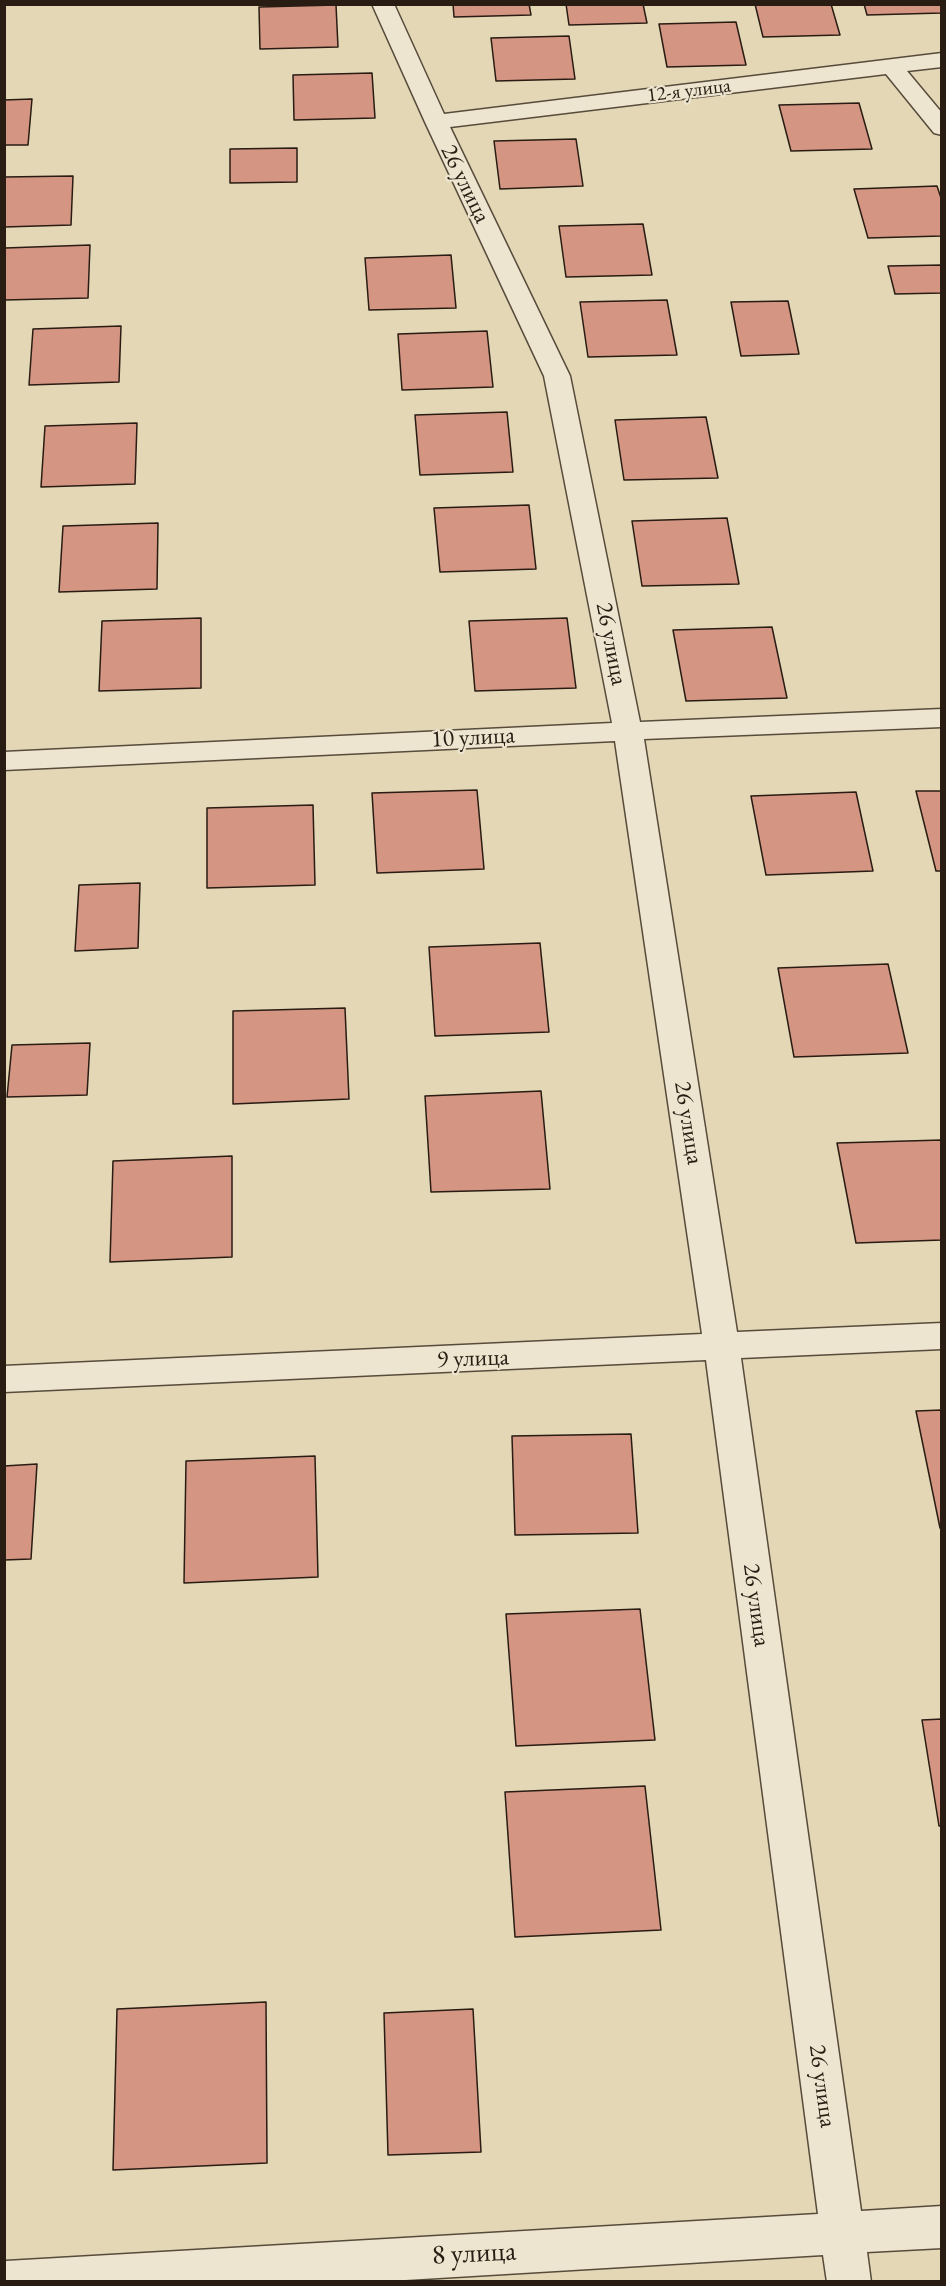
<!DOCTYPE html>
<meta charset="utf-8">
<style>
body{margin:0}
#map{position:relative;width:946px;height:2286px;overflow:hidden;background:#e4d7b5;font-family:"EB Garamond",serif}
canvas{display:block}
.frame{position:absolute;inset:0;border:6px solid #281c13;pointer-events:none}
</style>
<div id="map">
<canvas width="946" height="2286"></canvas>
<div class="frame"></div>
</div>
<script>
const ctx = document.querySelector('canvas').getContext('2d');
ctx.lineJoin = 'round';
function fillPath(path, color) {
  ctx.fillStyle = color;
  ctx.fill(path, 'evenodd');
}
function trace(path, color, width, dash) {
  ctx.strokeStyle = color;
  ctx.lineWidth = width;
  ctx.lineCap = dash ? 'butt' : 'round';
  ctx.setLineDash(dash || []);
  ctx.stroke(path);
}
function label(font, color, halo, rows, align = 'center') {
  ctx.font = font + ' "EB Garamond",serif';
  ctx.lineWidth = 4.5;
  ctx.setLineDash([]);
  ctx.textBaseline = 'middle';
  ctx.strokeStyle = halo;
  ctx.fillStyle = color;
  for (const [text, x, y, turn = 0] of rows) {
    ctx.save();
    ctx.translate(x, y);
    ctx.rotate((+turn || 0) * Math.PI / 180);
    ctx.textAlign = isNaN(turn) ? turn : align;
    if (halo) ctx.strokeText(text, 0, 0);
    ctx.fillText(text, 0, 0);
    ctx.restore();
  }
}
const building = new Path2D(`
 M 453,4 L 529,4 L 531,15 L 454,17 Z
 M 566,4 L 643,4 L 647,23 L 569,25 Z
 M 755,4 L 831,4 L 840,35 L 763,37 Z
 M 864,4 L 941,4 L 942,13 L 867,15 Z
 M 336,5 L 338,47 L 260,49 L 259,7 Z
 M 736,22 L 746,65 L 667,67 L 659,24 Z
 M 569,36 L 575,79 L 496,81 L 491,38 Z
 M 372,73 L 375,118 L 294,120 L 293,75 Z
 M 32,99 L 28,145 L 4,145 L 4,100 Z
 M 859,103 L 872,149 L 791,151 L 779,105 Z
 M 576,139 L 583,186 L 500,189 L 494,141 Z
 M 297,148 L 297,182 L 230,183 L 230,149 Z
 M 73,176 L 71,225 L 4,227 L 4,177 Z
 M 937,186 L 942,201 L 942,236 L 868,238 L 854,189 Z
 M 643,224 L 652,275 L 566,277 L 559,226 Z
 M 90,245 L 88,298 L 4,300 L 5,248 Z
 M 451,255 L 456,308 L 369,310 L 365,258 Z
 M 942,265 L 942,293 L 895,294 L 888,266 Z
 M 667,300 L 677,355 L 588,357 L 580,302 Z
 M 788,301 L 799,354 L 741,356 L 731,302 Z
 M 121,326 L 119,382 L 29,385 L 33,329 Z
 M 487,331 L 493,387 L 402,390 L 398,334 Z
 M 507,412 L 513,472 L 420,475 L 415,415 Z
 M 706,417 L 718,478 L 624,480 L 615,420 Z
 M 137,423 L 135,484 L 41,487 L 45,426 Z
 M 529,505 L 536,569 L 440,572 L 434,508 Z
 M 727,518 L 739,584 L 642,586 L 632,521 Z
 M 158,523 L 157,589 L 59,592 L 63,526 Z
 M 201,618 L 201,688 L 99,691 L 102,621 Z
 M 567,618 L 576,688 L 475,691 L 469,621 Z
 M 772,627 L 787,698 L 686,701 L 673,630 Z
 M 477,790 L 484,869 L 377,873 L 372,793 Z
 M 916,791 L 942,791 L 942,871 L 936,871 Z
 M 856,792 L 873,871 L 766,875 L 751,796 Z
 M 313,805 L 315,885 L 207,888 L 207,808 Z
 M 140,883 L 138,948 L 75,951 L 79,885 Z
 M 540,943 L 549,1032 L 435,1036 L 429,947 Z
 M 888,964 L 908,1053 L 794,1057 L 778,968 Z
 M 345,1008 L 349,1099 L 233,1104 L 233,1011 Z
 M 90,1043 L 87,1095 L 7,1097 L 12,1045 Z
 M 541,1091 L 550,1189 L 431,1192 L 425,1096 Z
 M 942,1140 L 942,1240 L 856,1243 L 837,1143 Z
 M 232,1156 L 232,1257 L 110,1262 L 113,1161 Z
 M 942,1410 L 942,1528 L 940,1528 L 916,1411 Z
 M 631,1434 L 638,1533 L 515,1535 L 512,1436 Z
 M 315,1456 L 318,1577 L 184,1583 L 186,1461 Z
 M 37,1464 L 31,1559 L 4,1560 L 4,1466 Z
 M 640,1609 L 655,1740 L 516,1746 L 506,1614 Z
 M 942,1719 L 942,1826 L 939,1826 L 922,1720 Z
 M 645,1786 L 661,1930 L 515,1937 L 505,1792 Z
 M 266,2002 L 267,2163 L 113,2170 L 117,2009 Z
 M 473,2009 L 481,2152 L 388,2155 L 384,2013 Z`);
fillPath(building, '#d49582');
trace(building, '#281c13', 1.5);
const street = new Path2D(`
 M 372,4 L 394,4 L 444,114 L 942,53 L 942,67 L 907,71 L 942,113 L 942,135 L 934,133 L 886,74 L 450,127 L 570,376 L 640,722 L 942,709 L 942,727 L 644,739 L 737,1332 L 942,1323 L 942,1349 L 741,1358 L 861,2211 L 942,2206 L 942,2248 L 867,2252 L 871,2282 L 827,2282 L 823,2255 L 372,2282 L 4,2282 L 6,2261 L 818,2214 L 706,1360 L 4,1392 L 4,1366 L 702,1334 L 615,741 L 4,770 L 4,752 L 612,723 L 544,376 L 425,122 Z`);
trace(street, '#574b3c', 3);
fillPath(street, '#ede5cf');
label('20px', '#281c13', '#ede5cf', [
 ["12-я улица",689,91,-7]
]);
label('24px', '#281c13', '#ede5cf', [
 ["26 улица",465,184,64],
 ["26 улица",611,644,79],
 ["10 улица",473,738,-3],
 ["26 улица",688,1123,81],
 ["9 улица",473,1359,-2],
 ["26 улица",756,1605,82],
 ["26 улица",822,2086,82]
]);
label('28px', '#281c13', '#ede5cf', [
 ["8 улица",474,2254,-3]
]);
</script>
